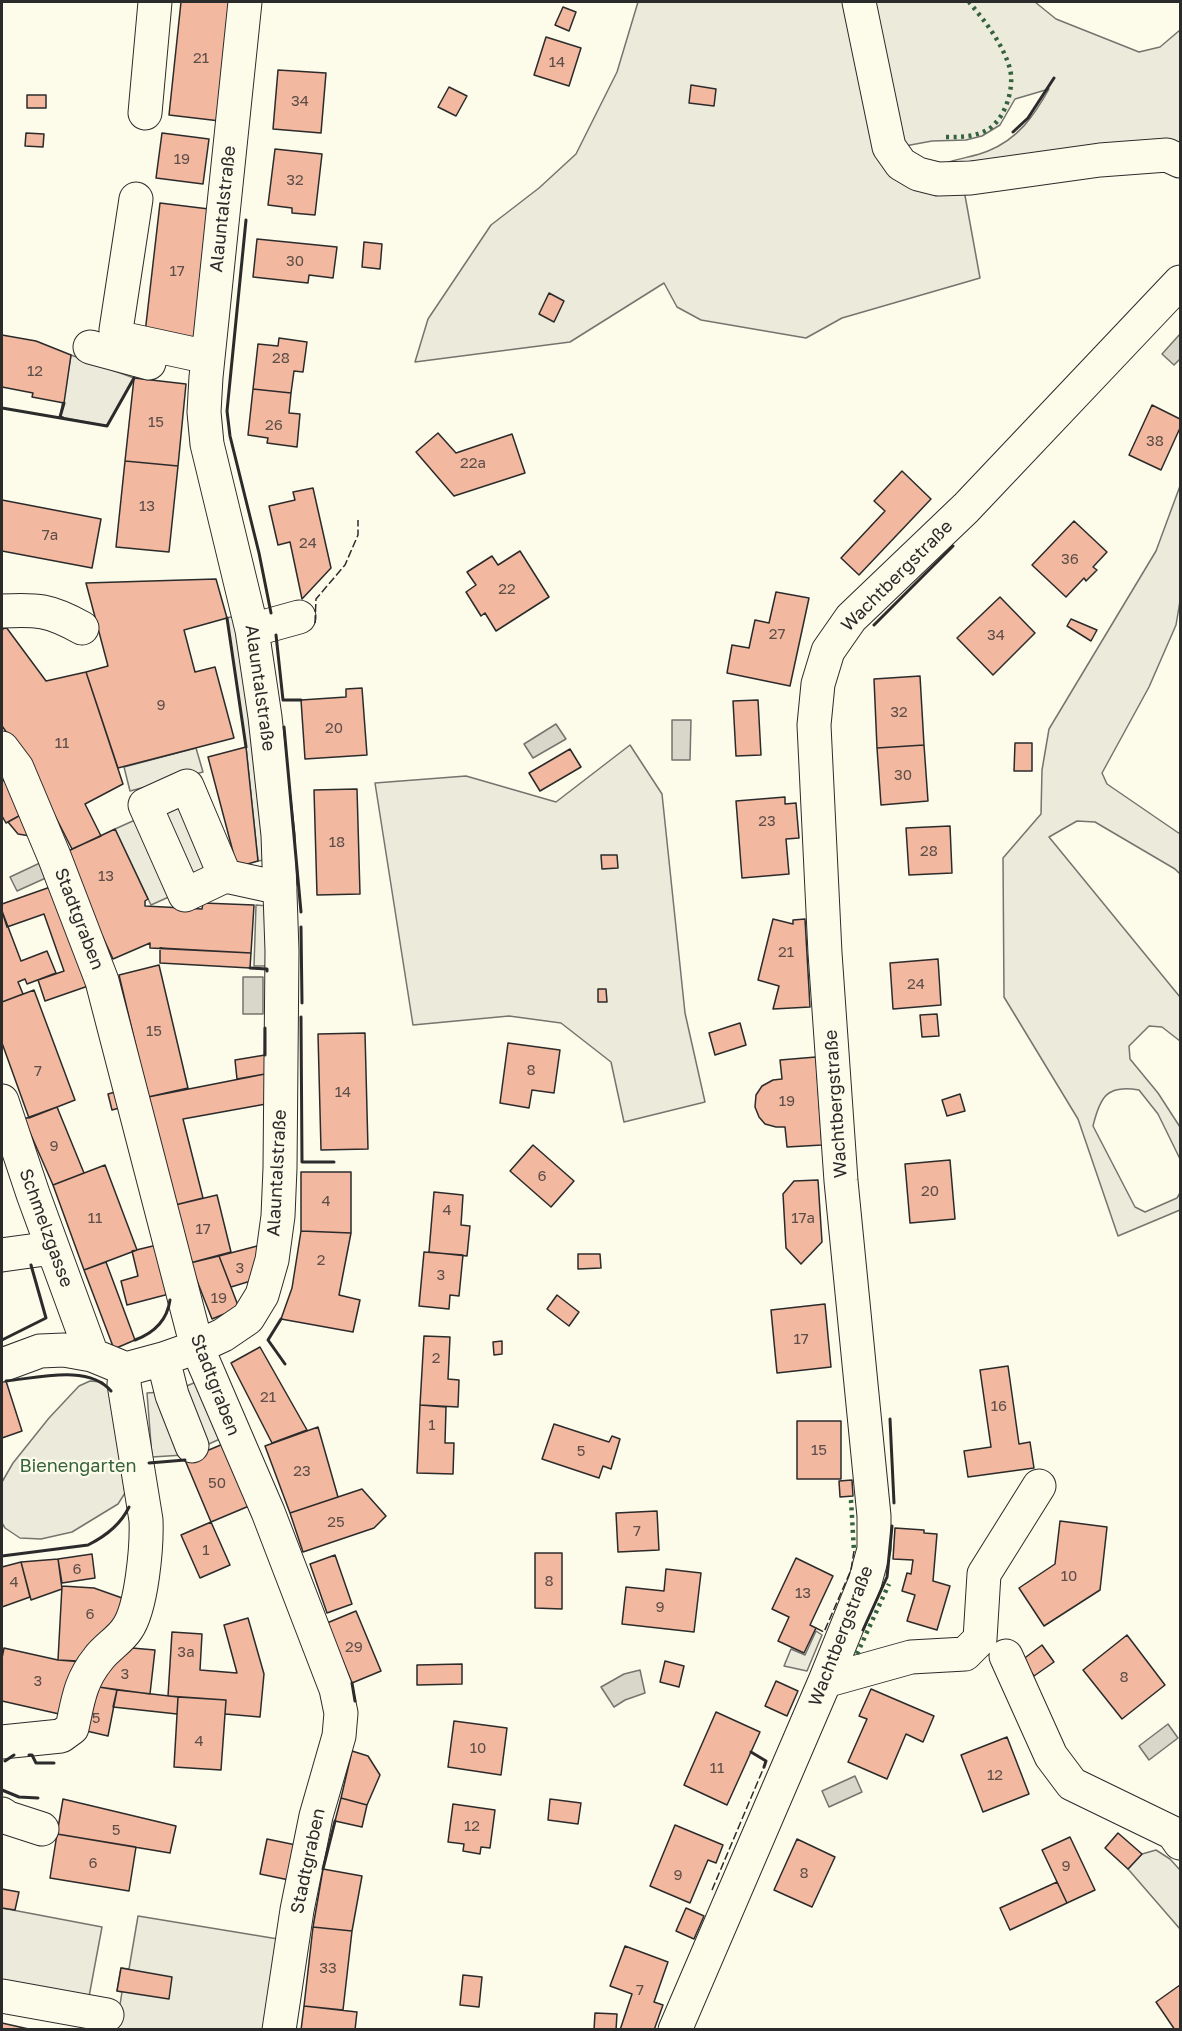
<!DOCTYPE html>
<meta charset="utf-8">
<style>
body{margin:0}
#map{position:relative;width:1182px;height:2031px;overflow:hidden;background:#fdfbea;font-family:"Golos Text",sans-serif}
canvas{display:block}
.frame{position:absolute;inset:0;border:3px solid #2b2b2b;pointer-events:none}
</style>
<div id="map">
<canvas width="1182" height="2031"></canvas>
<div class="frame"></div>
</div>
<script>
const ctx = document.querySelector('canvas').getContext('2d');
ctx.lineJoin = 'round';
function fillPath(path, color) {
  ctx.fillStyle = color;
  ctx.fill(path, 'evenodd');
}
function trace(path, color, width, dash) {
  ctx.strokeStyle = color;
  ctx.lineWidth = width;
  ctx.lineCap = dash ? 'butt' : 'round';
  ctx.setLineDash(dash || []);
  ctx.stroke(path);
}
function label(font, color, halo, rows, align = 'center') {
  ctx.font = font + ' "Golos Text",sans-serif';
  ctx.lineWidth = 4.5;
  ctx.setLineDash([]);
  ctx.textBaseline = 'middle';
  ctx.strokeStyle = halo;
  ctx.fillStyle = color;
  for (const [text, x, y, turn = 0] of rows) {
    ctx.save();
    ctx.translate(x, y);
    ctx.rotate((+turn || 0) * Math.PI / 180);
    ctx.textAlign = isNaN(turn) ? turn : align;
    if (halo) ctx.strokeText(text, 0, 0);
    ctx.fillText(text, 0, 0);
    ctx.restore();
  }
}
const green = new Path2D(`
 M 638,2 L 849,2 L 882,150 L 964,190 L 980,278 L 842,318 L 806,338 L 701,320 L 677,307 L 664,283 L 570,342 L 415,362 L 428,319 L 491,225 L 539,188 L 576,154 L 617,72 Z
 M 866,2 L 1035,2 L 1056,19 L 1139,52 L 1160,47 L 1180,30 L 1180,142 L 943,164 C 958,158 974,157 988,151 C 1018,139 1034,116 1049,89 L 1015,99 L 1000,125 L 982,136 L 966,140 L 932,141 L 905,146 Z
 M 1180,486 L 1180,601 L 1176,625 L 1149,687 L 1102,773 L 1107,784 L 1180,834 L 1180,874 L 1175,869 L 1095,822 L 1077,821 L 1049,837 L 1180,997 L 1180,1041 L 1162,1027 L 1149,1026 L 1129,1046 L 1130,1059 L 1158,1093 L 1180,1127 L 1180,1159 L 1158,1114 L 1139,1090 C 1107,1084 1100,1097 1093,1126 L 1135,1207 L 1145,1212 L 1177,1198 L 1180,1193 L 1180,1210 L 1118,1236 L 1078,1119 L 1004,997 L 1003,858 L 1041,814 L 1042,770 L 1049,729 L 1156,551 Z
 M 630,745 L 662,794 L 685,1013 L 705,1102 L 624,1122 L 611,1062 L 561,1023 L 509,1016 L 413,1025 L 375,783 L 466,776 L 556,802 Z
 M 90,1381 L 102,1382 L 110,1389 L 125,1493 L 118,1504 L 72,1532 L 41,1539 L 20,1538 L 5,1528 L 2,1523 L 2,1482 L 13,1463 L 49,1418 L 79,1386 Z
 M 138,1916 L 278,1939 L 263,2029 L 116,2030 L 122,1992 L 117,1991 L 121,1968 L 129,1969 Z`);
fillPath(green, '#ecebdb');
trace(green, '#74746e', 1.5);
const parking = new Path2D(`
 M 71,355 L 134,378 L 107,426 L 60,417 Z
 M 238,615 L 269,859 L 258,861 L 246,747 L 227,618 Z
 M 196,748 L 203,772 L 130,791 L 124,767 Z
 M 180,802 L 210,870 L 190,880 L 160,812 Z
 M 135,820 L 171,896 L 151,905 L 115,829 Z
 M 256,905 L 268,906 L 266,966 L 254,966 Z
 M 196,1382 L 220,1439 L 184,1455 L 152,1457 L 147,1393 L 175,1391 Z
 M 816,1631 L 822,1635 L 807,1671 L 784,1666 L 791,1649 L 805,1655 Z
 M 1156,1850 L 1170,1859 L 1180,1870 L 1180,1929 L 1128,1869 L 1142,1854 Z
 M 2,1908 L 102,1927 L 88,2002 L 2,1986 Z`);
fillPath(parking, '#eceadb');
trace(parking, '#74746e', 1.5);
const water = new Path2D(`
 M 1180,334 L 1180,359 L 1174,365 L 1162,354 Z
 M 672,720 L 691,720 L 690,760 L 672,760 Z
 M 556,724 L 566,739 L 533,758 L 524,744 Z
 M 42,862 L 48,877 L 17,891 L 10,877 Z
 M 243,977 L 263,977 L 263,1014 L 243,1014 Z
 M 640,1670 L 645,1693 L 625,1700 L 614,1707 L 601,1687 L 624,1674 Z
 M 1168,1724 L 1178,1738 L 1149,1760 L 1139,1746 Z
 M 855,1776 L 862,1792 L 829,1807 L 822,1791 Z`);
fillPath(water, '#d8d7c9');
trace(water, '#74746e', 1.5);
const building = new Path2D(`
 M 181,2 L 232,2 L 220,121 L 169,115 Z
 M 563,7 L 576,12 L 569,31 L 555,25 Z
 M 546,37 L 581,48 L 569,86 L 534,75 Z
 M 278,70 L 326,73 L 321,133 L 273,129 Z
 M 691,85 L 716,89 L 714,106 L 689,103 Z
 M 449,87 L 467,96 L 456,116 L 438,107 Z
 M 27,95 L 46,95 L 46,108 L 27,108 Z
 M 26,133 L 44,134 L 43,147 L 25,146 Z
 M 162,133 L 209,139 L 203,184 L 156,178 Z
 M 275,149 L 322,154 L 315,215 L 292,213 L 292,208 L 268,205 Z
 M 160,203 L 209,209 L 194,339 L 145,333 Z
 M 257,239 L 337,247 L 333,278 L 309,275 L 308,283 L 253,277 Z
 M 364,242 L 382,244 L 380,269 L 362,267 Z
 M 549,293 L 564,301 L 554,322 L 539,314 Z
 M 2,335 L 36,341 L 71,355 L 64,403 L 32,397 L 33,393 L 2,387 Z
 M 279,338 L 307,342 L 303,372 L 294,371 L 291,393 L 253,389 L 258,344 L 278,346 Z
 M 134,378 L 186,384 L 178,466 L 125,461 Z
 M 253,389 L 291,393 L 289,413 L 300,414 L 297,447 L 267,443 L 268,438 L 248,435 Z
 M 1152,405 L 1180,419 L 1180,428 L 1161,470 L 1129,455 Z
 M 438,433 L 456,453 L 512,434 L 525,473 L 454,496 L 416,452 Z
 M 125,461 L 178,466 L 169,552 L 116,547 Z
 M 902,471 L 931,499 L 859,575 L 841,558 L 885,511 L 874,501 Z
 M 313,488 L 331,568 L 302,599 L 290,542 L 278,545 L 269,506 L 295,500 L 293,492 Z
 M 2,500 L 101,519 L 92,568 L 2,551 Z
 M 1074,521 L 1107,552 L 1093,567 L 1097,570 L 1086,581 L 1084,578 L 1066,597 L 1032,565 Z
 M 520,551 L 549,597 L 496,631 L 485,613 L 481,616 L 466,592 L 476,585 L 467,572 L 492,556 L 498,565 Z
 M 216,579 L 227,618 L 184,630 L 195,672 L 215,667 L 234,738 L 118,768 L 86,672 L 108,666 L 86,583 Z
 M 776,592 L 809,598 L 790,686 L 727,673 L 732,645 L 749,648 L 755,620 L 769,623 Z
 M 1000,597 L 1035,633 L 993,675 L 957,638 Z
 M 1071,619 L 1097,630 L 1091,641 L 1067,626 Z
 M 6,627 L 46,681 L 86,672 L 123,784 L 85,804 L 101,836 L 72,849 L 27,761 L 2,726 L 2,630 Z
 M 920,676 L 924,745 L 877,748 L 874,679 Z
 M 362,688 L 367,755 L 305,759 L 301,700 L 346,697 L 346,689 Z
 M 758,700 L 761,755 L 736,756 L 733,701 Z
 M 1015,743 L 1032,743 L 1032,771 L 1014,771 Z
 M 924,745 L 928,801 L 881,805 L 877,748 Z
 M 246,747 L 258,861 L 237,867 L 208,757 Z
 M 570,749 L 581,767 L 540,791 L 529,773 Z
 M 7,777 L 26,812 L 6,823 L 2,816 L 2,782 Z
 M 357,789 L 360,894 L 317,895 L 314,790 Z
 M 785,797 L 785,804 L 796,803 L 799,838 L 786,839 L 789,874 L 742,878 L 736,801 Z
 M 26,812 L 30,836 L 18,834 L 8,822 Z
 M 950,826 L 952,873 L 909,875 L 906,828 Z
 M 115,829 L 148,899 L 145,901 L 145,906 L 202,909 L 203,903 L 254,905 L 251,953 L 150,948 L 150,943 L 113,959 L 64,853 Z
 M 601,855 L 617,855 L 618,868 L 602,869 Z
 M 56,885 L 91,985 L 45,1001 L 38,980 L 64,971 L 44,914 L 7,927 L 2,911 L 2,904 Z
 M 2,911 L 21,961 L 47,951 L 56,973 L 27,984 L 25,979 L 18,982 L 23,994 L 2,1002 Z
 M 773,919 L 793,924 L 793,920 L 805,919 L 810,1007 L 773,1009 L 779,986 L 758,980 Z
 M 160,948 L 251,953 L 250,968 L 160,963 Z
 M 938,959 L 941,1005 L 893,1009 L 890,963 Z
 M 159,965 L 188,1088 L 148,1097 L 119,975 Z
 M 598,989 L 606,989 L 607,1002 L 598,1002 Z
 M 34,990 L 75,1100 L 29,1118 L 2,1043 L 2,1002 Z
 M 937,1014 L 939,1036 L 922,1037 L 920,1015 Z
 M 740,1023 L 746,1045 L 715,1055 L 709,1033 Z
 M 365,1033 L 368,1149 L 321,1150 L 318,1034 Z
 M 508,1043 L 560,1050 L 554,1093 L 532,1090 L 529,1108 L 500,1103 Z
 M 265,1055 L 265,1074 L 237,1079 L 235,1060 Z
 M 816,1057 L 822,1145 L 787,1147 L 785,1127 L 776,1127 L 765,1124 L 759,1117 L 755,1107 L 756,1095 L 762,1086 L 773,1080 L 782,1079 L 780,1060 Z
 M 265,1074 L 266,1104 L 183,1119 L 203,1198 L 175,1205 L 148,1097 Z
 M 119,1091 L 123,1107 L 112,1110 L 108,1094 Z
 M 960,1094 L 965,1111 L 947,1116 L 942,1100 Z
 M 57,1107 L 84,1173 L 53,1185 L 24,1119 Z
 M 533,1145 L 574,1181 L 551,1207 L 510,1171 Z
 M 950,1160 L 955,1219 L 910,1223 L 905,1164 Z
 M 105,1165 L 137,1250 L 84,1270 L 53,1185 Z
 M 301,1172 L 351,1172 L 351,1233 L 301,1231 Z
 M 818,1180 L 822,1242 L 801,1264 L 786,1248 L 783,1194 L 794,1181 Z
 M 434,1192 L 463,1195 L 461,1225 L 470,1226 L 467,1256 L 429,1252 Z
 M 217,1195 L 231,1252 L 190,1263 L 175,1205 Z
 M 301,1231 L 351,1233 L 339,1295 L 360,1300 L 353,1332 L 281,1319 L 292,1288 Z
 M 157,1245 L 169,1294 L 127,1305 L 121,1281 L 138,1276 L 132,1251 Z
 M 261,1245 L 254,1280 L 231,1287 L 219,1256 Z
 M 424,1252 L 463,1255 L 459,1296 L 450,1295 L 449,1309 L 419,1306 Z
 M 578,1254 L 600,1254 L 601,1268 L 578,1269 Z
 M 219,1256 L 239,1308 L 212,1319 L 190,1263 Z
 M 106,1262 L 135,1340 L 114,1349 L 84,1270 Z
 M 557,1295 L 579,1312 L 569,1326 L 547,1309 Z
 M 825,1304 L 831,1367 L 777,1373 L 771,1310 Z
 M 424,1336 L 450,1337 L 448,1379 L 459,1380 L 458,1407 L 420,1405 Z
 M 502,1341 L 502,1354 L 494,1355 L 493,1342 Z
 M 260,1347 L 307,1430 L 272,1443 L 231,1363 Z
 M 1008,1366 L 1019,1444 L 1030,1442 L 1034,1468 L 968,1477 L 964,1451 L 991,1447 L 980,1370 Z
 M 6,1381 L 22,1431 L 2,1438 L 2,1382 Z
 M 420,1405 L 446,1407 L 445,1443 L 454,1443 L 453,1474 L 417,1473 Z
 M 797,1421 L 841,1421 L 841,1479 L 797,1479 Z
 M 554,1424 L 609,1442 L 612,1436 L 620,1439 L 611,1469 L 603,1466 L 599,1478 L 542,1459 Z
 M 318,1427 L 338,1497 L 290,1513 L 265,1446 Z
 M 223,1444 L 249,1506 L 211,1522 L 185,1460 Z
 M 852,1480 L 853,1496 L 840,1497 L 839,1481 Z
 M 362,1489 L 386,1516 L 374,1528 L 303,1552 L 290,1513 Z
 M 657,1511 L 659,1550 L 618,1552 L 616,1513 Z
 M 1060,1521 L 1107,1527 L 1100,1590 L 1044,1626 L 1019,1588 L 1055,1564 Z
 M 211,1522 L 230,1565 L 200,1578 L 181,1535 Z
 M 895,1528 L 924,1530 L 924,1533 L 937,1534 L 933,1581 L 950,1586 L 937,1630 L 907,1621 L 915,1595 L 902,1591 L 907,1573 L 911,1574 L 913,1560 L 893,1559 Z
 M 535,1553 L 562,1553 L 562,1609 L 535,1608 Z
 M 92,1554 L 95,1578 L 62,1583 L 58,1559 Z
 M 335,1555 L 352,1604 L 327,1613 L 310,1564 Z
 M 796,1558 L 833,1576 L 810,1625 L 816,1628 L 804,1653 L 778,1641 L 789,1617 L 772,1609 Z
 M 58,1559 L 62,1589 L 31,1600 L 21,1562 Z
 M 21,1562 L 30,1597 L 2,1607 L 2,1567 Z
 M 666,1569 L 701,1573 L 694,1632 L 622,1624 L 626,1587 L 664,1591 Z
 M 62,1586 L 94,1588 L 125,1599 L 113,1630 L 83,1662 L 58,1660 Z
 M 356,1611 L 381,1671 L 352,1683 L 327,1623 Z
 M 248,1618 L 264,1674 L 260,1717 L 225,1714 L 226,1700 L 168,1696 L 172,1632 L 202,1634 L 200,1670 L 237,1673 L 224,1625 Z
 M 1127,1635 L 1165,1685 L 1122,1719 L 1083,1670 Z
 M 1042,1645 L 1054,1662 L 1034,1676 L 1022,1660 Z
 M 121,1647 L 155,1650 L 150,1694 L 91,1686 Z
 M 4,1648 L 58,1660 L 78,1661 L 68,1716 L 2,1701 L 2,1658 Z
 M 665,1661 L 684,1666 L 679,1687 L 660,1682 Z
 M 462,1664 L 462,1684 L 417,1685 L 417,1665 Z
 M 776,1681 L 798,1691 L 787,1716 L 765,1706 Z
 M 87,1685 L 117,1690 L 108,1736 L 78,1729 Z
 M 871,1689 L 934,1716 L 923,1742 L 906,1734 L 887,1779 L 848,1762 L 867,1719 L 859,1716 Z
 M 117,1690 L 178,1697 L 177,1714 L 113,1707 Z
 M 178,1697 L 226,1700 L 221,1770 L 174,1767 Z
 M 716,1712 L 760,1732 L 727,1805 L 684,1785 Z
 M 454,1721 L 507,1728 L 501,1775 L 448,1767 Z
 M 1007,1737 L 1029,1794 L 983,1812 L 961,1755 Z
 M 352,1751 L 368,1756 L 380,1775 L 367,1805 L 341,1798 Z
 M 341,1798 L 367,1805 L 362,1827 L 335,1821 Z
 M 63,1799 L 176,1826 L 170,1853 L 57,1834 Z
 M 550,1799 L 581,1803 L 578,1824 L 548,1820 Z
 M 453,1804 L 495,1810 L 490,1848 L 481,1847 L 480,1854 L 463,1851 L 464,1844 L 448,1842 Z
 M 675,1825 L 723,1845 L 716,1863 L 708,1860 L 690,1903 L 650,1886 Z
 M 1118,1833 L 1142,1854 L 1128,1869 L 1105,1848 Z
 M 57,1834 L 136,1847 L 129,1891 L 50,1878 Z
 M 1070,1837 L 1095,1890 L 1067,1903 L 1042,1850 Z
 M 267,1839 L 296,1845 L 289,1880 L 260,1874 Z
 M 797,1839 L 835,1857 L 812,1907 L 774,1890 Z
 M 323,1869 L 362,1876 L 352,1931 L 313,1927 Z
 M 1057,1882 L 1067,1903 L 1010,1930 L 1000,1908 Z
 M 2,1889 L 19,1892 L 15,1910 L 2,1908 Z
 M 686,1908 L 704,1916 L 694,1939 L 676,1931 Z
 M 313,1927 L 352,1931 L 343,2010 L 304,2006 Z
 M 625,1946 L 668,1962 L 654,2002 L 663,2005 L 654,2030 L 620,2030 L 632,1994 L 610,1986 Z
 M 121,1968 L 172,1977 L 169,1999 L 117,1991 Z
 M 463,1975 L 482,1977 L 479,2007 L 460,2005 Z
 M 1180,1985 L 1180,2030 L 1175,2030 L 1156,2002 Z
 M 304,2006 L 357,2012 L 355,2030 L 301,2030 Z
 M 595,2013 L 617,2014 L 616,2030 L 594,2030 Z
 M 2,2023 L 33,2030 L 2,2030 Z`);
fillPath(building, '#f2b8a0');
trace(building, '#2b2b2b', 1.5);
const minor = new Path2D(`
 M 859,2 L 889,147 L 901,164 L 918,174 L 938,179 L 971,178 L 1100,160 L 1167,155 L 1180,161
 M 145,113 L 155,2
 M 136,199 L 116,330 L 125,339 L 208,357
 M 90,347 L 149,363
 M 2,611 C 37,609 50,610 82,628
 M 252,630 L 299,617
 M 2,748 L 17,768 L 54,856 L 102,981 L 197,1347 L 268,1512 L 336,1689 L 341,1713 L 339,1736 L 316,1816 L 297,1910 L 279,2030
 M 225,876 L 185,895 L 145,805 L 187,786 L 225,876 L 280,888
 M 2,1101 L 33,1194 L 92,1355
 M 2,1255 L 52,1248
 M 163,1359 L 172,1395 L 192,1446
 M 2,1365 L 40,1351 L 64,1350 L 92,1355 L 126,1369 L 163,1359 L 197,1347 L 223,1335 L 248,1318 L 262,1295 L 272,1260 L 278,1216 L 280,1168 L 282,951 L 278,835 L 265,717 L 252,630 L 207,444 L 204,412 L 206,377 L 245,2
 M 1006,1656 L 1051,1756 L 1072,1784 L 1173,1833 L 1180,1843
 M 825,1681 L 911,1657 L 965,1654 L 980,1639 L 984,1574 L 1039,1486
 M 2,1742 L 61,1736 L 72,1728 C 78,1701 80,1681 98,1659 C 106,1648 120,1640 127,1629 C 142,1608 147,1545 146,1520 L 124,1384 L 126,1369
 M 2,1814 L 8,1818 L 42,1829
 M 2,1996 L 107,2015
 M 675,2030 L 825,1681 L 865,1582 L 874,1549 L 874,1516 L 841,1181 L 825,953 L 814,725 L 818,684 L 828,651 L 851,618 L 966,508 L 1180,282`);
trace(minor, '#2b2b2b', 35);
trace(minor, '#fdfbea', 33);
trace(new Path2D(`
 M 946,137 C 959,137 971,137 983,132 C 1004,124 1015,89 1010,69 C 1003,44 985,21 969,2
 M 851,1500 L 854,1551
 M 857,1654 L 889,1584`), '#34623c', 4.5, [3, 4.5]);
trace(new Path2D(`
 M 315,623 L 316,599 L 345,565 L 358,535 L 358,520
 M 816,1628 L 824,1632 L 851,1570 L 854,1551
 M 712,1890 L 764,1767`), '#2b2b2b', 1.5, [8, 3]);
trace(new Path2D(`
 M 1013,132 L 1028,118 L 1054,78
 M 246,220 L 227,411 L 230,436 L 259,553 L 271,613
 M 2,408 L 107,426 L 134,378
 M 63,418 L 60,417 L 64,403
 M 227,618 L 246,747
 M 874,625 L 953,546
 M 276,635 L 283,700 L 301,700
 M 284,727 L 301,912
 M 301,927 L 302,1003
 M 250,968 L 267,969 L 267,971
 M 301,1017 L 302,1162 L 334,1162
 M 265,1055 L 265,1028
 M 281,1319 L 268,1340 L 285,1364
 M 2,1340 L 46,1318 L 31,1265
 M 135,1340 C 154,1333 167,1321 170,1300
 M 6,1381 C 37,1378 89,1364 111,1391
 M 890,1419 L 894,1503
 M 149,1463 L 185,1460
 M 2,1556 L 88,1545 C 104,1537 121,1524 129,1507
 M 863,1630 L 887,1577 L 892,1526
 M 352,1683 L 355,1701
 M 751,1752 L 766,1761 L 764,1767
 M 29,1755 L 32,1755 L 36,1763 L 54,1763
 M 5,1761 L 14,1755
 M 2,1790 L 19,1797 L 38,1798
 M 323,1869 L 335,1821`), '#2b2b2b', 3);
label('15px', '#5d4e48', null, [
 ["21",201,58],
 ["14",557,62],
 ["34",300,101],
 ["19",182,159],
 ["32",295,180],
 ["30",295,261],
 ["17",177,271],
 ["28",281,358],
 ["12",35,371],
 ["15",156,422],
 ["26",274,425],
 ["38",1155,441],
 ["22a",473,463],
 ["13",147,506],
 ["7a",50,535],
 ["24",308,543],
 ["36",1070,559],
 ["22",507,589],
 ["27",777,634],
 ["34",996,635],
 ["9",161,705],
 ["32",899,712],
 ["20",334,728],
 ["11",62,743],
 ["30",903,775],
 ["23",767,821],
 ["18",337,842],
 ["28",929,851],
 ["13",106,876],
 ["21",786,952],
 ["24",916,984],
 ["15",154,1031],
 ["8",531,1070],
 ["7",38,1071],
 ["14",343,1092],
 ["19",787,1101],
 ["9",54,1146],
 ["6",542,1176],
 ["20",930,1191],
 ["4",326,1201],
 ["4",447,1210],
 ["11",95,1218],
 ["17a",803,1218],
 ["17",203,1229],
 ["2",321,1260],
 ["3",240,1268],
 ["3",441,1275],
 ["19",219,1298],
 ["17",801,1339],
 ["2",436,1358],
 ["21",268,1397],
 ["16",999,1406],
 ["1",432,1425],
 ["15",819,1450],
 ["5",581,1451],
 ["23",302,1471],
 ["50",217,1483],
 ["25",336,1522],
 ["7",637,1531],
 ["1",206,1550],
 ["6",77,1569],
 ["10",1069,1576],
 ["8",549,1581],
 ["4",14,1582],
 ["13",803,1593],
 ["9",660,1607],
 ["6",90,1614],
 ["29",354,1647],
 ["3a",186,1652],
 ["3",125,1674],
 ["8",1124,1677],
 ["3",38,1681],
 ["5",96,1718],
 ["4",199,1741],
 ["10",478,1748],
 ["11",717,1768],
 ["12",995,1775],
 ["12",472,1826],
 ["5",116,1830],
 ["6",93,1863],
 ["9",1066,1866],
 ["8",804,1873],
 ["9",678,1875],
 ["33",328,1968],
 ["7",640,1990]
]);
label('18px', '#2b2b2b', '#fdfbea', [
 ["Alauntalstraße",223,209,-84],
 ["Wachtbergstraße",897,576,-45],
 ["Alauntalstraße",260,688,82],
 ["Stadtgraben",79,919,69],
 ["Wachtbergstraße",836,1104,-94],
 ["Alauntalstraße",277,1173,-87],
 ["Schmelzgasse",46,1228,70],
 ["Stadtgraben",215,1385,69],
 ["Wachtbergstraße",841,1636,-69],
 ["Stadtgraben",308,1861,-78]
]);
label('18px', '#34623c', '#fdfbea', [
 ["Bienengarten",78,1466]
]);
</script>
